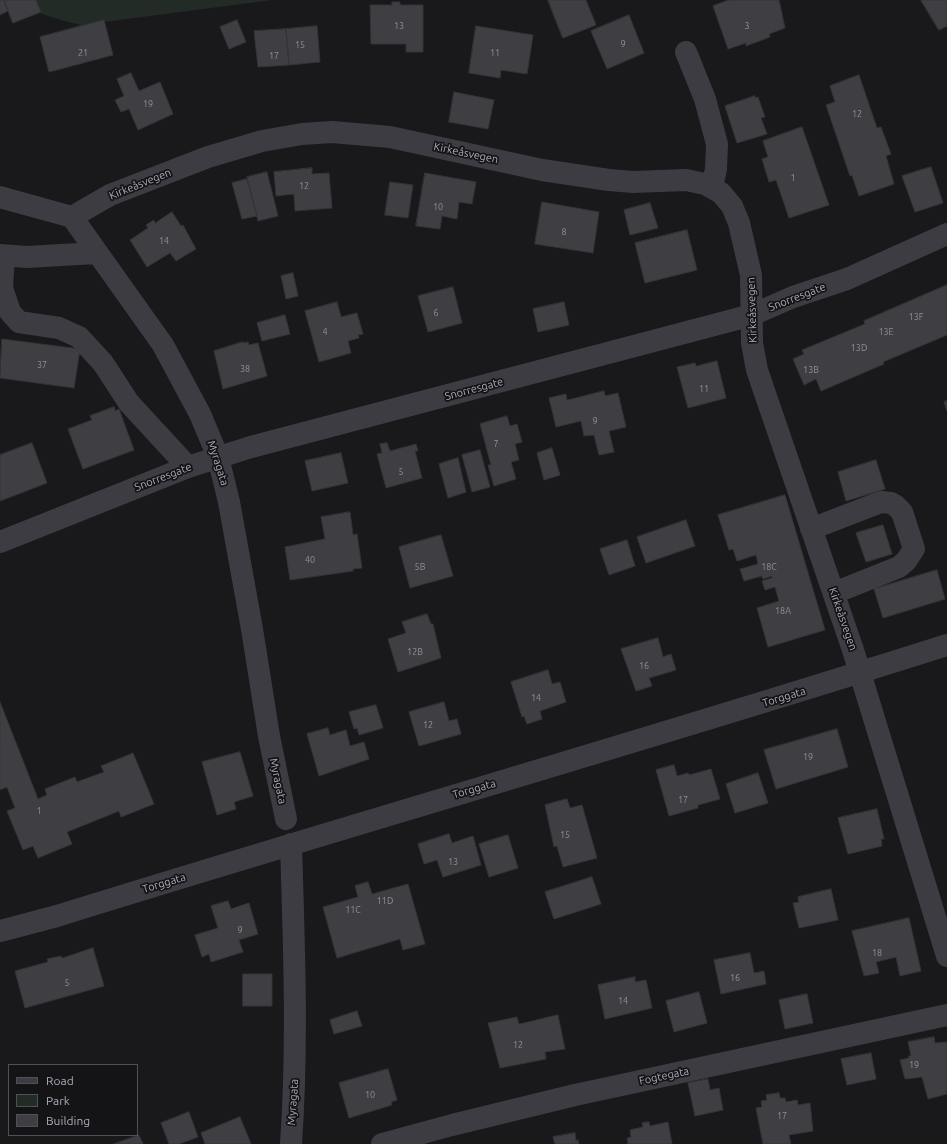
<!DOCTYPE html>
<meta charset="utf-8">
<style>
body{margin:0}
#map{position:relative;width:947px;height:1144px;overflow:hidden;background:#19191b;font-family:Ubuntu,sans-serif}
canvas{display:block}
.legend{position:absolute;left:8px;top:1064px;width:130px;height:72px;box-sizing:border-box;background:#141416;border:1px solid #505158;margin:0;padding:5px 7px;list-style:none;font-size:12px;color:#abacba}
.legend li{display:flex;align-items:center;gap:8px;height:20px}
.legend b{width:20px;border:1px solid #505158}
</style>
<div id="map">
<canvas width="947" height="1144"></canvas>
<ul class="legend">
<li><b style="height:5px;background:#3c3c42"></b>Road</li>
<li><b style="height:11px;background:#232b26"></b>Park</li>
<li><b style="height:11px;background:#3f3e42"></b>Building</li>
</ul>
</div>
<script>
const ctx = document.querySelector('canvas').getContext('2d');
ctx.lineJoin = 'round';
function fillPath(path, color) {
  ctx.fillStyle = color;
  ctx.fill(path, 'evenodd');
}
function trace(path, color, width, dash) {
  ctx.strokeStyle = color;
  ctx.lineWidth = width;
  ctx.lineCap = dash ? 'butt' : 'round';
  ctx.setLineDash(dash || []);
  ctx.stroke(path);
}
function label(font, color, halo, rows, align = 'center') {
  ctx.font = font + ' Ubuntu,sans-serif';
  ctx.lineWidth = 3.5;
  ctx.setLineDash([]);
  ctx.textBaseline = 'middle';
  ctx.strokeStyle = halo;
  ctx.fillStyle = color;
  for (const [text, x, y, turn = 0] of rows) {
    ctx.save();
    ctx.translate(x, y);
    ctx.rotate((+turn || 0) * Math.PI / 180);
    ctx.textAlign = isNaN(turn) ? turn : align;
    if (halo) ctx.strokeText(text, 0, 0);
    ctx.fillText(text, 0, 0);
    ctx.restore();
  }
}
fillPath(new Path2D(`
 M 15,0 L 272,0 L 81,25 C 58,20 35,13 15,0 Z`), '#232b26');
const building = new Path2D(`
 M 0,0 L 4,0 L 8,11 L 0,15 Z
 M 4,0 L 36,0 L 41,12 L 13,23 Z
 M 548,0 L 586,0 L 596,25 L 563,38 Z
 M 729,0 L 779,0 L 785,28 L 769,34 L 770,37 L 746,46 L 746,43 L 728,49 L 713,6 Z
 M 921,0 L 947,0 L 947,26 L 939,30 Z
 M 392,2 L 400,2 L 400,5 L 423,5 L 423,52 L 406,52 L 406,44 L 371,44 L 370,5 L 392,5 Z
 M 629,15 L 644,53 L 607,69 L 591,31 Z
 M 104,20 L 113,55 L 49,72 L 40,37 Z
 M 237,20 L 246,42 L 229,49 L 220,27 Z
 M 317,26 L 320,62 L 289,65 L 286,29 Z
 M 476,26 L 533,35 L 527,74 L 501,70 L 500,78 L 469,73 Z
 M 286,29 L 289,65 L 258,67 L 254,31 Z
 M 131,73 L 139,91 L 160,82 L 173,114 L 138,130 L 129,109 L 121,112 L 115,100 L 124,96 L 117,79 Z
 M 859,75 L 877,128 L 881,127 L 891,154 L 886,156 L 894,184 L 859,196 L 852,175 L 850,176 L 826,105 L 835,102 L 830,86 Z
 M 454,92 L 494,100 L 488,129 L 449,122 Z
 M 755,96 L 755,98 L 758,97 L 765,117 L 761,118 L 767,134 L 737,143 L 725,106 Z
 M 802,127 L 829,205 L 789,218 L 776,180 L 769,182 L 762,159 L 768,157 L 763,141 Z
 M 931,167 L 943,203 L 915,212 L 902,176 Z
 M 312,168 L 312,174 L 329,173 L 332,208 L 295,211 L 294,194 L 276,196 L 274,172 Z
 M 267,172 L 278,216 L 258,221 L 247,177 Z
 M 425,173 L 476,182 L 472,204 L 459,202 L 457,219 L 442,216 L 440,229 L 416,226 Z
 M 247,179 L 257,216 L 242,219 L 232,183 Z
 M 390,182 L 413,185 L 408,218 L 385,215 Z
 M 542,202 L 599,212 L 593,253 L 535,244 Z
 M 650,203 L 658,228 L 630,235 L 624,210 Z
 M 172,212 L 181,226 L 183,225 L 196,249 L 176,261 L 170,253 L 147,267 L 130,240 L 148,228 L 146,225 L 154,220 L 155,223 Z
 M 687,230 L 697,270 L 645,283 L 635,243 Z
 M 293,273 L 298,296 L 286,299 L 281,276 Z
 M 947,285 L 947,335 L 883,362 L 884,364 L 821,391 L 816,379 L 804,385 L 793,359 L 804,354 L 802,350 L 865,324 L 864,321 Z
 M 453,287 L 462,323 L 428,332 L 418,296 Z
 M 337,302 L 341,317 L 357,313 L 363,334 L 358,335 L 359,338 L 348,341 L 351,353 L 319,362 L 305,311 Z
 M 564,302 L 569,325 L 538,332 L 533,309 Z
 M 285,315 L 290,334 L 262,341 L 257,323 Z
 M 2,339 L 80,349 L 74,388 L 0,378 Z
 M 243,342 L 243,343 L 248,342 L 249,345 L 258,343 L 267,376 L 223,389 L 214,351 Z
 M 717,361 L 726,398 L 688,408 L 677,367 L 695,363 L 696,366 Z
 M 604,391 L 605,396 L 618,393 L 626,427 L 609,431 L 614,452 L 599,455 L 594,435 L 584,436 L 581,421 L 556,427 L 549,398 L 566,394 L 567,400 Z
 M 947,401 L 947,411 L 944,402 Z
 M 114,407 L 115,411 L 119,409 L 134,450 L 83,469 L 68,429 L 92,420 L 90,416 Z
 M 507,416 L 510,426 L 517,424 L 522,442 L 515,444 L 519,460 L 511,462 L 516,479 L 494,486 L 488,465 L 491,465 L 480,424 Z
 M 32,443 L 47,483 L 0,501 L 0,455 Z
 M 387,443 L 390,451 L 416,444 L 418,451 L 415,451 L 422,478 L 386,488 L 377,454 L 382,453 L 380,444 Z
 M 552,448 L 560,475 L 544,480 L 537,453 Z
 M 480,450 L 490,487 L 472,492 L 462,455 Z
 M 341,453 L 348,483 L 312,491 L 305,461 Z
 M 458,458 L 466,492 L 448,498 L 439,464 Z
 M 876,460 L 885,489 L 846,501 L 838,472 Z
 M 785,495 L 825,630 L 768,647 L 757,608 L 779,601 L 775,587 L 765,590 L 762,581 L 772,578 L 772,576 L 763,579 L 762,576 L 744,581 L 740,569 L 758,564 L 756,555 L 737,561 L 733,549 L 729,550 L 718,515 Z
 M 350,512 L 353,535 L 357,534 L 362,568 L 353,569 L 353,571 L 290,580 L 285,547 L 325,539 L 321,517 Z
 M 686,520 L 695,546 L 646,563 L 637,537 Z
 M 883,525 L 892,554 L 866,562 L 856,533 Z
 M 441,535 L 453,576 L 410,588 L 399,547 Z
 M 627,540 L 635,566 L 609,575 L 600,549 Z
 M 937,570 L 945,599 L 883,618 L 874,589 Z
 M 427,614 L 431,624 L 433,624 L 441,658 L 398,672 L 388,639 L 406,633 L 402,622 Z
 M 658,638 L 663,657 L 671,654 L 676,670 L 649,678 L 652,686 L 636,691 L 621,649 Z
 M 548,670 L 552,684 L 560,682 L 566,702 L 540,711 L 542,719 L 527,724 L 524,716 L 522,717 L 511,682 Z
 M 0,702 L 38,799 L 47,795 L 45,789 L 75,777 L 77,782 L 104,772 L 101,766 L 133,753 L 154,804 L 121,817 L 119,811 L 67,832 L 72,844 L 38,858 L 33,846 L 23,850 L 7,811 L 15,808 L 7,787 L 0,790 Z
 M 444,702 L 449,721 L 457,719 L 461,734 L 419,746 L 409,712 Z
 M 376,705 L 383,728 L 359,735 L 357,728 L 354,729 L 349,712 Z
 M 328,728 L 330,735 L 346,730 L 350,746 L 364,742 L 369,759 L 319,776 L 307,734 Z
 M 837,729 L 848,767 L 776,789 L 764,750 Z
 M 240,752 L 253,796 L 234,802 L 236,809 L 217,815 L 202,762 Z
 M 674,765 L 677,776 L 688,773 L 689,775 L 711,769 L 720,799 L 698,805 L 698,808 L 669,816 L 656,770 Z
 M 758,773 L 768,803 L 735,813 L 726,784 Z
 M 567,799 L 570,808 L 582,805 L 597,858 L 563,867 L 557,846 L 554,847 L 545,805 Z
 M 877,809 L 884,839 L 881,839 L 882,846 L 848,854 L 838,818 Z
 M 449,834 L 452,843 L 473,836 L 481,865 L 443,877 L 437,860 L 424,864 L 418,844 Z
 M 508,835 L 518,868 L 489,877 L 479,844 Z
 M 592,877 L 601,904 L 554,919 L 545,892 Z
 M 368,882 L 372,894 L 408,884 L 425,944 L 403,950 L 400,939 L 337,958 L 323,907 L 358,897 L 355,886 Z
 M 831,889 L 838,920 L 799,928 L 793,903 L 799,902 L 798,897 Z
 M 228,901 L 231,909 L 249,903 L 258,934 L 239,940 L 243,952 L 211,962 L 209,954 L 202,957 L 195,935 L 218,928 L 211,906 Z
 M 909,918 L 921,971 L 900,976 L 896,957 L 876,962 L 879,973 L 864,976 L 852,931 Z
 M 93,948 L 104,986 L 25,1008 L 15,971 L 48,962 L 47,959 L 61,956 L 62,958 Z
 M 750,953 L 754,973 L 764,971 L 766,984 L 721,994 L 714,960 Z
 M 243,974 L 272,974 L 272,1006 L 243,1006 Z
 M 635,977 L 635,982 L 646,980 L 652,1008 L 605,1019 L 598,985 Z
 M 699,992 L 707,1023 L 674,1032 L 666,1001 Z
 M 807,994 L 813,1023 L 785,1029 L 779,1000 Z
 M 357,1011 L 362,1026 L 334,1034 L 330,1020 Z
 M 558,1015 L 565,1049 L 545,1052 L 546,1059 L 500,1068 L 488,1023 L 517,1017 L 519,1024 Z
 M 934,1037 L 935,1043 L 947,1042 L 947,1094 L 928,1099 L 922,1077 L 905,1079 L 900,1060 L 909,1058 L 908,1056 L 911,1056 L 908,1042 Z
 M 871,1053 L 876,1079 L 847,1085 L 841,1059 Z
 M 388,1069 L 397,1100 L 391,1102 L 392,1105 L 349,1118 L 339,1083 Z
 M 708,1079 L 710,1090 L 719,1088 L 723,1110 L 695,1116 L 688,1083 Z
 M 779,1093 L 780,1098 L 785,1098 L 786,1102 L 797,1100 L 798,1105 L 810,1103 L 813,1131 L 789,1135 L 791,1144 L 763,1144 L 756,1108 L 762,1107 L 761,1101 L 767,1100 L 766,1095 Z
 M 189,1112 L 198,1137 L 179,1144 L 169,1144 L 161,1123 Z
 M 240,1117 L 251,1144 L 205,1144 L 201,1133 Z
 M 649,1122 L 650,1126 L 668,1122 L 672,1144 L 628,1144 L 627,1138 L 631,1137 L 630,1130 L 643,1127 L 642,1123 Z
 M 575,1133 L 576,1141 L 578,1140 L 579,1144 L 555,1144 L 553,1137 Z
 M 139,1135 L 143,1144 L 114,1144 Z`);
fillPath(building, '#3f3e42');
trace(building, '#343337', 1);
trace(new Path2D(`
 M 686,52 L 705,99 L 717,144 L 716,169 L 712,188
 M 0,197 L 72,217 L 163,345 L 200,414 L 218,457 L 229,502 L 252,629 L 269,736 L 286,819
 M 72,217 L 110,195 L 208,157 L 262,141 L 302,134 L 332,132 L 390,137 L 542,170 L 609,180 L 633,182 L 686,180 L 705,184 L 721,193 L 732,206 L 739,223 L 751,275 L 752,343 L 757,370 L 853,650 L 947,956
 M 0,255 L 27,257 L 96,253
 M 4,256 L 2,288 L 10,312 L 19,322 L 59,328 L 79,337 L 103,363 L 129,403 L 188,467
 M 811,529 L 881,502 L 891,503 L 896,506 L 902,512 L 914,549 L 906,561 L 899,567 L 834,593
 M 0,542 L 188,467 L 251,447 L 752,315 L 793,297 L 847,279 L 947,234
 M 0,931 L 57,916 C 353,824 651,739 947,645
 M 291,1144 C 298,1044 294,944 291,844
 M 382,1144 L 452,1125 L 575,1095 L 947,1015`), '#3c3c42', 22);
label('9px', '#90909c', null, [
 ["13",399,26],
 ["3",747,26],
 ["9",623,44],
 ["15",300,45],
 ["21",83,53],
 ["11",495,53],
 ["17",274,56],
 ["19",148,104],
 ["12",857,114],
 ["1",793,178],
 ["12",304,186],
 ["10",438,207],
 ["8",564,232],
 ["14",164,241],
 ["6",436,313],
 ["13F",916,317],
 ["4",325,332],
 ["13E",886,332],
 ["13D",859,348],
 ["37",42,365],
 ["38",245,369],
 ["13B",811,370],
 ["11",704,389],
 ["9",595,421],
 ["7",496,444],
 ["5",401,472],
 ["40",310,560],
 ["5B",420,567],
 ["18C",769,567],
 ["18A",783,611],
 ["12B",415,652],
 ["16",644,666],
 ["14",536,698],
 ["12",428,725],
 ["19",808,757],
 ["17",683,800],
 ["1",39,811],
 ["15",565,835],
 ["13",453,862],
 ["11D",385,901],
 ["11C",353,910],
 ["9",240,930],
 ["18",877,953],
 ["16",735,978],
 ["5",67,983],
 ["14",623,1001],
 ["12",518,1045],
 ["19",914,1065],
 ["10",370,1095],
 ["17",782,1116]
]);
label('11px', '#abacba', '#141416', [
 ["Kirkeåsvegen",466,153,12],
 ["Kirkeåsvegen",140,184,-22],
 ["Snorresgate",797,297,-21],
 ["Kirkeåsvegen",752,310,-92],
 ["Snorresgate",474,389,-15],
 ["Myragata",218,463,72],
 ["Snorresgate",163,477,-21],
 ["Kirkeåsvegen",843,619,71],
 ["Torggata",784,697,-17],
 ["Myragata",278,781,78],
 ["Torggata",474,789,-16],
 ["Torggata",164,883,-17],
 ["Fogtegata",664,1076,-12],
 ["Myragata",293,1102,-86]
]);
</script>
